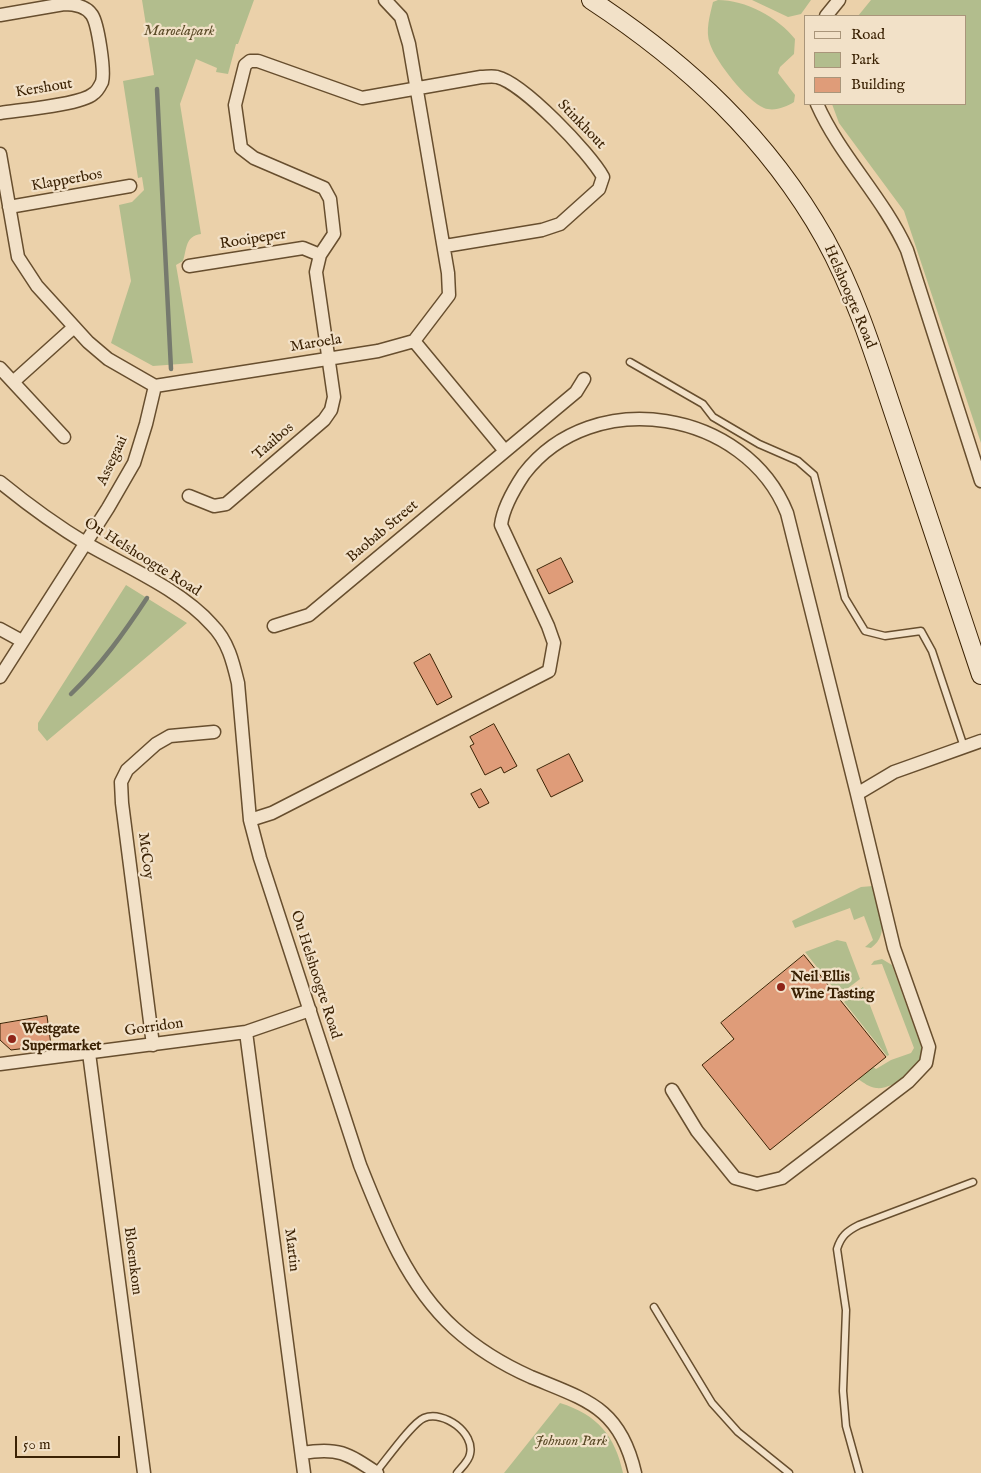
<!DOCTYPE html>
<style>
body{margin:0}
#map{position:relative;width:981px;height:1473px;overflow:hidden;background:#ebd1aa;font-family:"IM FELL English",serif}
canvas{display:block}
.legend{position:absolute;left:804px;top:15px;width:162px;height:90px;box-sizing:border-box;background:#f2e1c8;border:1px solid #a9957a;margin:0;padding:6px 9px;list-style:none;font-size:15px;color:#3b2204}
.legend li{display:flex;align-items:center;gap:10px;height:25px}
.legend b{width:25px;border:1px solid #a9957a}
.scale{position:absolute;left:15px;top:1436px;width:105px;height:22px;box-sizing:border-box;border:2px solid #3b2204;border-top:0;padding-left:6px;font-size:15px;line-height:18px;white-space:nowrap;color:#3b2204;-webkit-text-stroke:4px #f2e1c8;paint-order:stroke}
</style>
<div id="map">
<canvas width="981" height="1473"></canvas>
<ul class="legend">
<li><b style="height:6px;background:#f2e1c8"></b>Road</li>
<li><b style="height:14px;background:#b2bd8d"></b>Park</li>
<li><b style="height:14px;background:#df9c79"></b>Building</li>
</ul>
<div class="scale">50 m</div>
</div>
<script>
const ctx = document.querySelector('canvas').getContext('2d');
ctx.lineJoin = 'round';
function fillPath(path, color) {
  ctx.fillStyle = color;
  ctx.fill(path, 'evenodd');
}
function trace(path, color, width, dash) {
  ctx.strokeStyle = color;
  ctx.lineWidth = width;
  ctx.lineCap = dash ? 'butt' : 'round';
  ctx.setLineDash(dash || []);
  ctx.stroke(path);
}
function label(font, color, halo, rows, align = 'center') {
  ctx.font = font + ' "IM FELL English",serif';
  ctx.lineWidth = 4.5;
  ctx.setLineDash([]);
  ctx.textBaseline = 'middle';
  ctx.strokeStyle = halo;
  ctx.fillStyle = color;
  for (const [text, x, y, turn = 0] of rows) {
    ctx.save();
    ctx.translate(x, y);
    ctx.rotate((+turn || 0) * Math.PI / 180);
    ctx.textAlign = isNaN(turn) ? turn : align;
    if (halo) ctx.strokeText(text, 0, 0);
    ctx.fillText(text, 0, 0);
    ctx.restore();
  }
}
fillPath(new Path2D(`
 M 142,0 L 254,0 L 238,44 L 236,44 L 228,74 L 216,72 L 217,68 L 196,59 L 180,104 L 201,234 C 185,236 187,249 183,261 L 176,265 L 193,363 L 153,366 L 111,343 L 131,281 L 119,205 L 132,202 L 144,190 L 142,177 L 138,178 L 123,81 L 154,75 Z
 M 718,0 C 745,0 778,17 795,39 L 794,54 L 780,67 L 778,73 L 795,95 L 794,102 C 786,107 774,112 764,108 C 747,101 716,62 710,44 C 705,31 710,15 713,2 Z
 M 752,0 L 811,0 L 801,14 L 788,17 Z
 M 871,0 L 981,0 L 981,443 L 904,211 L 839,123 L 832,104 L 965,104 L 965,16 L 858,16 Z
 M 126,585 L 187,623 L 47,741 L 38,730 L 38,723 Z
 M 873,886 C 878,907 892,933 871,948 L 865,947 L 873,940 L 864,916 L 854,920 L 850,908 L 795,928 L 792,921 L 861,887 Z
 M 837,940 L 846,942 L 860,979 L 839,995 L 805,952 Z
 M 882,959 L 892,965 L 923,1052 C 919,1068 894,1090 876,1088 C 869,1087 864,1083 858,1079 L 873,1067 L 876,1069 L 891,1060 L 911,1053 L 914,1048 L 882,964 L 871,965 L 874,961 Z
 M 863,987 L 889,1055 L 887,1056 L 844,1002 Z
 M 560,1403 C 598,1415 615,1436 623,1473 L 504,1473 Z`), '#b2bd8d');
trace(new Path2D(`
 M 157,89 L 171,369
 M 71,694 C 101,665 124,633 147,598`), '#767a6e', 4.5);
const building = new Path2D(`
 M 561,558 L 573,582 L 549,594 L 537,570 Z
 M 430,654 L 452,697 L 437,705 L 414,663 Z
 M 494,724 L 517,766 L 504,773 L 501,767 L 485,775 L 470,746 L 474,744 L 470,737 Z
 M 569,754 L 583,781 L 551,797 L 537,770 Z
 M 481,789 L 489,803 L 479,808 L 471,794 Z
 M 804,955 L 886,1057 L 770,1150 L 702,1065 L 734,1039 L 721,1023 Z
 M 47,1016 L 51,1045 L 11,1050 L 0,1040 L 0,1024 Z`);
fillPath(building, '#df9c79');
trace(building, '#3b2204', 1);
const lane = new Path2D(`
 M 630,362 L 703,404 L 713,417 L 759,444 L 798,461 L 814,475 L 845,598 L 865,631 L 885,636 L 921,631 L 932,651 L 964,747
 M 654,1307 L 712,1403 L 738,1432 L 789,1473
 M 376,1472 C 386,1460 412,1423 424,1418 C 444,1410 475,1433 470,1454 C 469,1461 461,1468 457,1473
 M 859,1473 L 846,1426 L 843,1391 L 846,1310 L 837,1249 C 841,1236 847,1231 859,1225 L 973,1182`);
const street = new Path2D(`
 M 0,15 L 64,4 C 74,4 86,6 92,15 C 98,24 105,71 102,82 C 100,86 97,92 93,94 C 80,105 19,110 0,113
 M 826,16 L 839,0
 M 817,104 C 840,156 883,197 907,250 L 981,481
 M 0,154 L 18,257 L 37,286 L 88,342 L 108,359 L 155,386 L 378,351 L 414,341 L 449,295 L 448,273 L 409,44 L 401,17 L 385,0
 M 9,207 L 130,186
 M 189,266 L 303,248 L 320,255
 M 414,341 L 505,451
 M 0,368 L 64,437
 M 13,382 L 73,328
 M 0,482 C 27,504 57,526 87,544 C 127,567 181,590 212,625 C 228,641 233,662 238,683 L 250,820 L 260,858 L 360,1165 C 383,1223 407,1285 454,1328 C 475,1347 504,1365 531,1377 C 586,1400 620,1407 635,1473
 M 189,496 L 214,506 L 226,504 L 324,420 L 331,410 L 334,397 L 316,272 L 320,255 L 334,234 L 330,199 L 324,188 L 254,158 L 241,148 L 235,105 L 245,65 L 250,61 L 258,61 L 362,98 L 481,77 C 486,77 492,76 497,77 C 523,83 590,153 603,177 L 599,189 L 560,224 L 542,230 L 445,246
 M 274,626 L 309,615 L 576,392 L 584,379
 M 0,629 L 22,641
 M 0,677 L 108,508 L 134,463 L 146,424 L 155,386
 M 250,820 L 272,813 L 549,671 L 554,643 L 548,626 L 501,525 C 503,508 514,489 524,474 C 593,384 746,410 787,513 L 857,794
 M 246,1032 L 304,1473
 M 153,1045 L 122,803 L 121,782 L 127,770 L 156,744 L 170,736 L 214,732
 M 89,1053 L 144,1473
 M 0,1064 L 246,1032 L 310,1010
 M 672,1090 L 697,1131 L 735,1178 L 757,1184 L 782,1178 L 908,1082 L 926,1063 L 929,1047 L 894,948 L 857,794 L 894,772 L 981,741
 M 302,1453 C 338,1447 347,1453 377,1473`);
const secondary = new Path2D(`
 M 591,0 C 687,63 768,138 825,239 C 857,297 876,361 897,423 C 925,507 953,591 981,675`);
trace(lane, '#674e2e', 9);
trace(street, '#674e2e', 15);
trace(secondary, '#3b2204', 20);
trace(lane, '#f2e1c8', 6);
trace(street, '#f2e1c8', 12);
trace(secondary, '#f2e1c8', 18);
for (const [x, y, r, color] of [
 [781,987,5,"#8f2418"],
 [12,1039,5,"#8f2418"]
]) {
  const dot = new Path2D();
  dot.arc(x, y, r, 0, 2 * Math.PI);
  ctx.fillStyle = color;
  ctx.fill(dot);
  trace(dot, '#f2e1c8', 2);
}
label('italic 15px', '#594926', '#f2e1c8', [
 ["Maroelapark",179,32],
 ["Johnson Park",571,1442]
]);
label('15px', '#3b2204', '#f2e1c8', [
 ["Kershout",44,89,-9],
 ["Stinkhout",581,125,46],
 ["Klapperbos",67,181,-10],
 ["Rooipeper",253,240,-9],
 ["Helshoogte Road",849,297,67],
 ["Maroela",316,344,-9],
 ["Taaibos",274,442,-41],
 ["Assegaai",113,461,-65],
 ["Baobab Street",383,532,-40],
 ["Ou Helshoogte Road",142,558,32],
 ["McCoy",145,856,83],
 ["Ou Helshoogte Road",315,975,72],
 ["Gorridon",154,1028,-8],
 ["Martin",291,1250,83],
 ["Bloemkom",132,1261,83]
]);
label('bold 15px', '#3b2204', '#f2e1c8', [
 ["Neil Ellis",791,978],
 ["Wine Tasting",791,995],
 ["Westgate",22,1030],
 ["Supermarket",22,1047]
], 'left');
</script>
